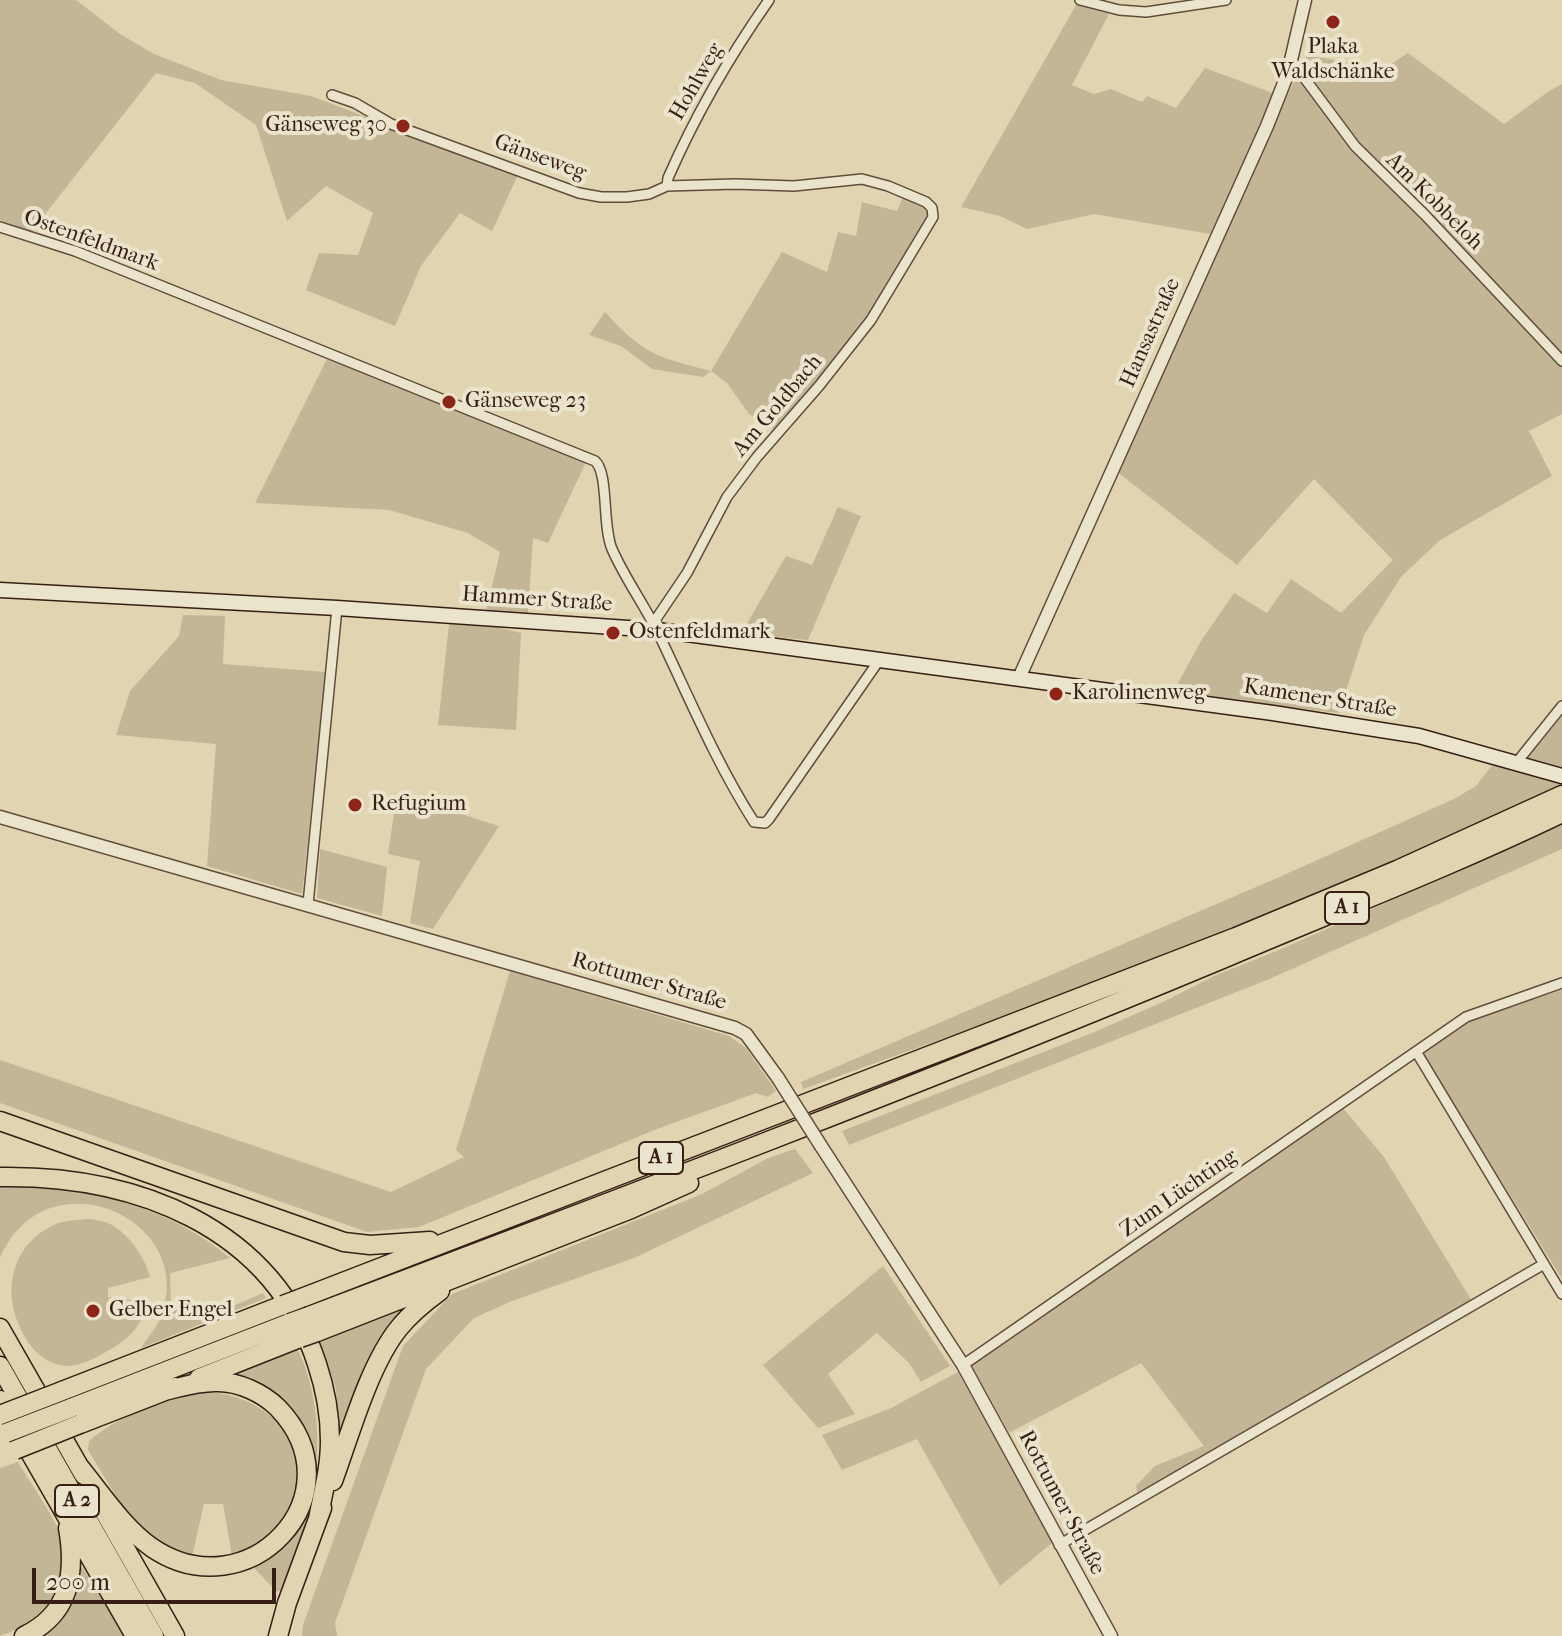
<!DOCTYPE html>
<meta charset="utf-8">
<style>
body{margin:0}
#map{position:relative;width:1562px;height:1636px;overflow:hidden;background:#e0d5b0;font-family:"IM FELL French Canon",serif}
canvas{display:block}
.scale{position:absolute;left:32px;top:1568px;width:244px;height:36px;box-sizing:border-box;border:4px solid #371f16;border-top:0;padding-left:10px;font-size:24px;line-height:28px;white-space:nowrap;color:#371f16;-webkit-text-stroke:6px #ebe4cc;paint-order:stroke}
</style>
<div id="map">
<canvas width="1562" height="1636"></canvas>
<div class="scale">200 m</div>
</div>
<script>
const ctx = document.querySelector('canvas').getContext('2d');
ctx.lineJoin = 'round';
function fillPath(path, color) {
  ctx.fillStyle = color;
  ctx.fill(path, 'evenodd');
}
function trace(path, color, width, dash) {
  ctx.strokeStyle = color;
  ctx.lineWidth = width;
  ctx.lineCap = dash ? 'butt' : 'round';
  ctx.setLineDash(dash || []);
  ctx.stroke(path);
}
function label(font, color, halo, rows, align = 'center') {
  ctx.font = font + ' "IM FELL French Canon",serif';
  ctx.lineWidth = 8;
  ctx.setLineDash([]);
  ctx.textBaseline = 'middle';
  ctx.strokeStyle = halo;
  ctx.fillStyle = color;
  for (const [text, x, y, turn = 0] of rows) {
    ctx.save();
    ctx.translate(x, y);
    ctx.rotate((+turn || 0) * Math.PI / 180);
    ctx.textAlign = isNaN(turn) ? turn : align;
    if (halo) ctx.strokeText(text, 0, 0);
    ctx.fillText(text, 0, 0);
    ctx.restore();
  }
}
fillPath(new Path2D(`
 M 0,0 L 76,0 L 120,34 L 154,54 L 221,80 L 311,96 L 518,175 L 492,231 L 460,213 L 421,266 L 395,326 L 306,290 L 319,253 L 358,255 L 373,213 L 326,186 L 287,221 L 256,125 L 195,83 L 156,73 L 31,232 L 0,220 Z
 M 1076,5 L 1109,14 L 1072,85 L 1094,94 L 1111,89 L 1142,102 L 1147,96 L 1176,108 L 1205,68 L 1286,98 L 1307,55 L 1383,69 L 1408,53 L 1504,124 L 1549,91 L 1562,84 L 1562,414 L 1529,431 L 1552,476 L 1440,540 L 1401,577 L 1364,635 L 1339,713 L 1172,694 L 1201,641 L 1234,593 L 1267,613 L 1291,579 L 1341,613 L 1393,560 L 1314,479 L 1237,565 L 1116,471 L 1222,236 L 1094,214 L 1027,229 L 1000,216 L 961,207 Z
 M 903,197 L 925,206 L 928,215 L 855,336 L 817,386 L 775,430 L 749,414 L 727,383 L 711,371 L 703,377 L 652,369 L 621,346 L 589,335 L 605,312 C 643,354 657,357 711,371 L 782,252 L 827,272 L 838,232 L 856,236 L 862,202 L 897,211 Z
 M 327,359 L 587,460 L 548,543 L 533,538 L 528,613 L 486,612 L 500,552 L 468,533 L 389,510 L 255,503 Z
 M 838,507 L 861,516 L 808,640 L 741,634 L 786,556 L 812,565 Z
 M 183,615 L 225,616 L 223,664 L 326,672 L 302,894 L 207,866 L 216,744 L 116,735 L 130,691 L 179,636 Z
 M 449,624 L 484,624 L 521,633 L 516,730 L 438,725 Z
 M 1562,714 L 1562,789 L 1357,881 L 1112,978 L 803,1089 L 801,1082 L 1277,878 L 1454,799 L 1476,786 L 1493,764 L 1513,771 Z
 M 397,794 L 499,826 L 433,929 L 410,923 L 420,861 L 388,854 Z
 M 1562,825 L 1562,849 L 1267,980 L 849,1145 L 842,1131 L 1092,1033 L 1165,1001 L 1214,976 L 1279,950 Z
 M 320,849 L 387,867 L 382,916 L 317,898 Z
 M 510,971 L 729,1036 L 746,1048 L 776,1091 L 768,1097 L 756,1093 L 657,1129 L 419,1227 L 367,1232 L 0,1103 L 0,1060 L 391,1192 L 464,1157 L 456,1150 Z
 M 1562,990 L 1562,1279 L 1423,1054 L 1453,1031 L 1486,1013 Z
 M 1343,1108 L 1384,1157 L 1472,1301 L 1138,1497 L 1136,1486 L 1155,1466 L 1204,1446 L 1141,1363 L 1009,1433 L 971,1364 Z
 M 795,1149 L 813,1173 L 634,1258 L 512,1301 L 474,1318 L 426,1369 L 335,1623 L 337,1636 L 302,1636 L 303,1625 L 403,1346 L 452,1294 L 702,1194 L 768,1158 Z
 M 49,1186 C 113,1195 180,1215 230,1258 L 170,1273 L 171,1308 L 215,1314 L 263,1293 L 266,1298 L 141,1348 C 148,1336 159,1326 163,1311 C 193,1215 44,1154 0,1258 L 0,1187 Z
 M 90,1219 C 96,1220 104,1221 110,1224 C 128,1233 145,1257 150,1277 L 108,1288 L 108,1297 L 147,1302 C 141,1328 129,1339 106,1352 C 93,1359 76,1369 60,1365 C 39,1360 26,1343 18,1323 C 3,1286 14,1243 54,1225 C 65,1220 78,1220 90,1219 Z
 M 883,1266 L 950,1366 L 921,1382 L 909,1363 L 877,1333 L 828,1374 L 855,1414 L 818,1428 L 763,1365 Z
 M 419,1297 L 339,1449 L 336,1389 L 319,1337 Z
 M 297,1348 C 320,1394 321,1451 313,1501 C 308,1531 292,1561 282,1589 L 277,1592 L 255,1569 L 255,1564 L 293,1532 L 304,1432 L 224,1376 Z
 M 958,1372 L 1052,1543 L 1000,1586 L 917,1439 L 842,1470 L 822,1435 L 891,1408 Z
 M 209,1392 C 265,1396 316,1441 293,1501 C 286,1519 277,1533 261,1545 C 253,1550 241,1552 232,1556 L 223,1504 L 204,1504 L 192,1556 L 158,1541 L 123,1508 L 88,1450 L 89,1441 C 121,1414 167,1397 209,1392 Z
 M 18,1462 C 28,1479 57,1521 61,1537 C 72,1585 45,1621 0,1636 L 0,1468 Z
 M 79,1567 L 83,1568 L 125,1636 L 40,1636 C 66,1619 74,1597 79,1567 Z`), '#c3b696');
const minor = new Path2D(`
 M 1080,0 L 1119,10 L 1146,12 L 1226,0
 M 1291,60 L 1355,146 L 1425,215 L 1562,361
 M 332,95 L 355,103 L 391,124 L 579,193 L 601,197 L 627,197 L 649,194 L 667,186 L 735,184 L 794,186 L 862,179 L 888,186 L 926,202 L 932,208 L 933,217 L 871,320 L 819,386 L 757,457 L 727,497 L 687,573 L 656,619 L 657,630
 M 667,186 L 668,178 C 696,114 729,57 769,0
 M 0,227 L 75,251 L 595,461 C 609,473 602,526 612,549 C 626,581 648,610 662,641 C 691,702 717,764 754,822 L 765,823 L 769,819 L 880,659
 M 1517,762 L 1562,706
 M 308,904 L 337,608
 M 1417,1053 L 1562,1294
 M 963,1365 L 1466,1017 L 1562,983
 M 1059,1545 L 1544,1264`);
const tertiary = new Path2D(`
 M 1019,678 L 1267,126 L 1288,73 L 1305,0
 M 0,817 L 735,1028 L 746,1034 L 778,1078
 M 821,1146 L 963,1365 L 1111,1636`);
const secondary = new Path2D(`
 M 0,590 L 337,608 L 657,630 L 1273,713 L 1419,736 L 1562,776`);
const motorway = new Path2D(`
 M 0,1121 L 344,1242 L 370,1245 L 430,1241
 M 0,1177 C 134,1175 272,1225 317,1364 C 325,1388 330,1415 330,1441 C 330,1468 323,1493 318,1519
 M 299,1299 L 1236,937 L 1397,870 L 1562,795
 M 309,1316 C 616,1200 923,1084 1225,958 C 1338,910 1452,866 1562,813
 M 0,1328 L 84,1475
 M 317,1332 L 631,1209 L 689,1183
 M 0,1366 L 154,1636
 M 199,1378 L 300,1338
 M 62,1391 L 283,1305
 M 0,1400 L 135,1636
 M 71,1408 L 292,1322
 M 80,1424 L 175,1387
 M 78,1465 C 101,1493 122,1526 151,1547 C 248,1614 361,1494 278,1408 C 263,1393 239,1382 218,1382 C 200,1381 181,1387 164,1391
 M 333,1481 C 350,1435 369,1365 399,1328 C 411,1313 425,1302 440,1291
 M 104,1511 L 175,1636
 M 24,1636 C 70,1614 76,1574 68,1528
 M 278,1636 L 287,1603 L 322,1508`);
trace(minor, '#614c3c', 12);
trace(tertiary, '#614c3c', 15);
trace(secondary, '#371f16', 17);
trace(motorway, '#371f16', 21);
trace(minor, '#ebe4cc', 9);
trace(tertiary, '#ebe4cc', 12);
trace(secondary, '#ebe4cc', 14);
trace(motorway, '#e0d5b0', 18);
const tertiaryBridge = new Path2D(`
 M 778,1078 L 821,1146`);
const motorwayBridge = new Path2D(`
 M 283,1305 L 299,1299
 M 292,1322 L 309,1316
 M 300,1338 L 317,1332
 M 0,1415 L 62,1391
 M 6,1433 L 71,1408
 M 15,1450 L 80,1424`);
trace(tertiaryBridge, '#614c3c', 15, []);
trace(motorwayBridge, '#371f16', 21, []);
trace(tertiaryBridge, '#ebe4cc', 12);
trace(motorwayBridge, '#e0d5b0', 18);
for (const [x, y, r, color] of [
 [1333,22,8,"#8f2418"],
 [403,126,8,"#8f2418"],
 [449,402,8,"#8f2418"],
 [613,633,8,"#8f2418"],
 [1056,694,8,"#8f2418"],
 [355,805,8,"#8f2418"],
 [93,1311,8,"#8f2418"]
]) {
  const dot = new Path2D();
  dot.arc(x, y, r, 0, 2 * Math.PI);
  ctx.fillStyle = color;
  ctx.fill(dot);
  trace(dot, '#ebe4cc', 3);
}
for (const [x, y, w] of [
 [1347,908,44],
 [661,1158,44],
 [77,1501,44]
]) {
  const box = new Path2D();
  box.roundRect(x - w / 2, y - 16, w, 32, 6);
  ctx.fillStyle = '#ebe4cc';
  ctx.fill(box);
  trace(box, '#371f16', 2);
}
label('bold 20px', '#371f16', null, [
 ["A 1",1347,908],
 ["A 1",661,1158],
 ["A 2",77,1501]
]);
label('22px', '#371f16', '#ebe4cc', [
 ["Plaka",1333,48,"center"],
 ["Waldschänke",1333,73,"center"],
 ["Gänseweg 30",387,126,"right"],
 ["Gänseweg 23",465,402],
 ["Ostenfeldmark",629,633],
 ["Karolinenweg",1072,694],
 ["Refugium",371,805],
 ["Gelber Engel",109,1311]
], 'left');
label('22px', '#371f16', '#ebe4cc', [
 ["Hohlweg",697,82,-60],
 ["Gänseweg",540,158,20],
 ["Am Kobbeloh",1434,202,45],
 ["Ostenfeldmark",91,241,20],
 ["Hansastraße",1151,333,-66],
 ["Am Goldbach",778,406,-50],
 ["Hammer Straße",537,600,4],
 ["Kamener Straße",1320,699,9],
 ["Rottumer Straße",649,982,16],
 ["Zum Lüchting",1179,1194,-35],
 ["Rottumer Straße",1061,1503,62]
]);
</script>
